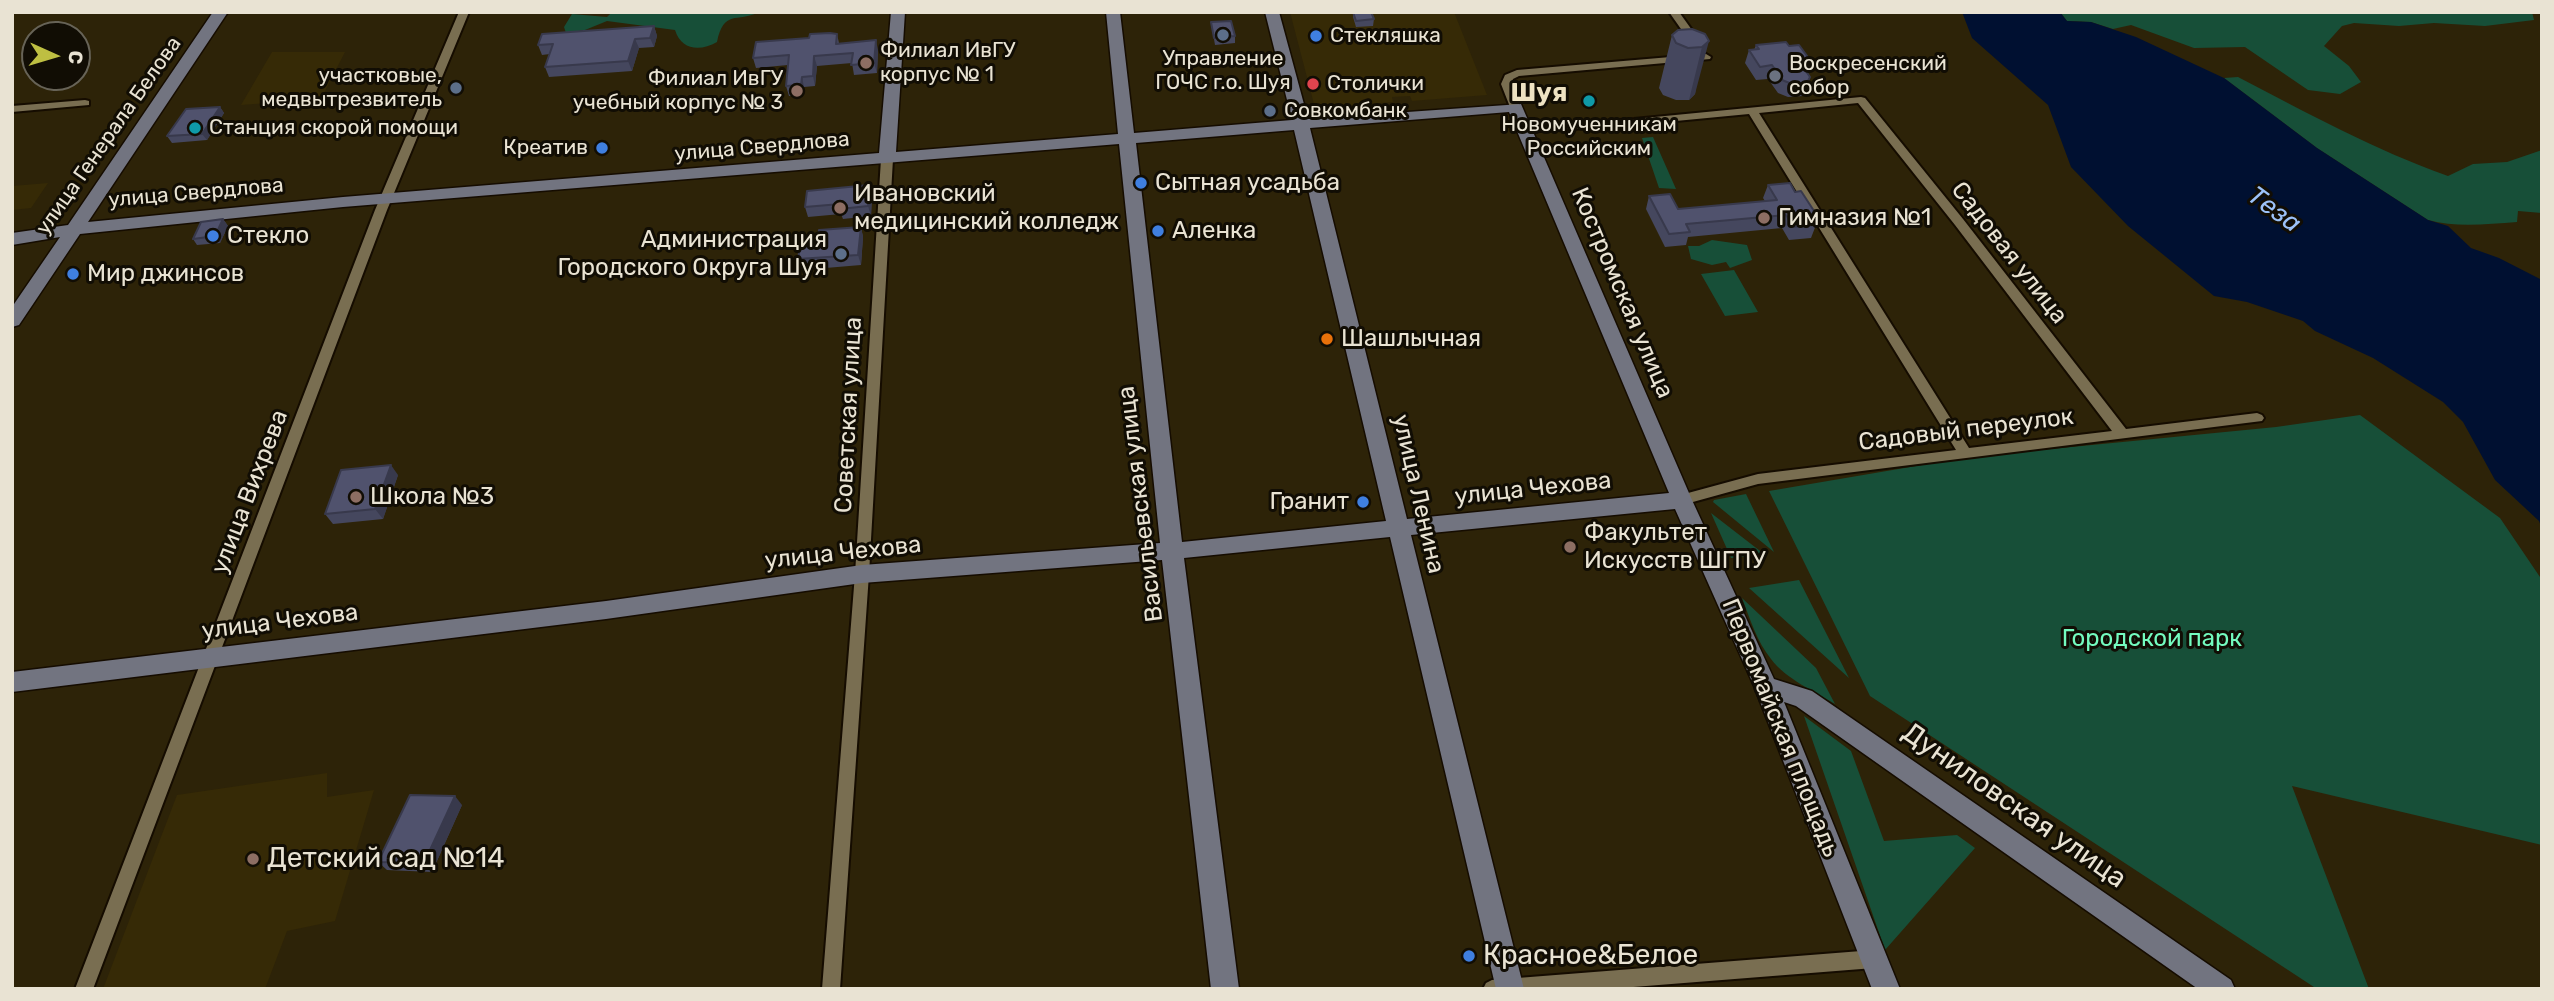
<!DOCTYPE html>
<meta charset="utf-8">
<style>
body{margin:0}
#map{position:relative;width:2554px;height:1001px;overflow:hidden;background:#2d2308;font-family:Rubik,sans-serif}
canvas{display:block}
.frame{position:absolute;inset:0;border:14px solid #e9e3d3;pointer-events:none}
.north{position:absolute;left:21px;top:21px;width:70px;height:70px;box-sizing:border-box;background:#110d04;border:2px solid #676357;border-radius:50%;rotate:94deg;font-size:19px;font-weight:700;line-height:28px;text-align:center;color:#e9e3d3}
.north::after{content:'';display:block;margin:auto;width:24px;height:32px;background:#bebf42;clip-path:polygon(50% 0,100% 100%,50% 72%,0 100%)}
</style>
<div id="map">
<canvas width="2554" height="1001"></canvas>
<div class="frame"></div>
<div class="north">С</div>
</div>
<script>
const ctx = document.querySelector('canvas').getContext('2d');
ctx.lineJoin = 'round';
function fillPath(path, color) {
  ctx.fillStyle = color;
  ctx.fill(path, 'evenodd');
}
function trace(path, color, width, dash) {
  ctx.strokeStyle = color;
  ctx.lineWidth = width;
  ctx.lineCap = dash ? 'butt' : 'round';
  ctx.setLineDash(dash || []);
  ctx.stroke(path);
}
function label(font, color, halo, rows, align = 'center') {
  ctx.font = font + ' Rubik,sans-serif';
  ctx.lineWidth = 6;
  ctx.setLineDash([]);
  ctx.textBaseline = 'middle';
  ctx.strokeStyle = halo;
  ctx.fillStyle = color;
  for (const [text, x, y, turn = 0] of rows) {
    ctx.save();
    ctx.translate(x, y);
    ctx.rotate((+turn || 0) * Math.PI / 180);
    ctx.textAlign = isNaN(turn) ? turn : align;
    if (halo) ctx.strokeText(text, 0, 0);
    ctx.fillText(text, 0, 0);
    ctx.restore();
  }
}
fillPath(new Path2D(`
 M 1290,12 L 1454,12 L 1487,95 L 1412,101 L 1410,96 L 1392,97 L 1393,102 L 1315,108 Z
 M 272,52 L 345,52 L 318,105 L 280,110 L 281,102 L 241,105 Z
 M 48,183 L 31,208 L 12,210 L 12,186 Z
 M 327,773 L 327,797 L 374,790 L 335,921 L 287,931 L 265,989 L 103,989 L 177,795 Z`), '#362a06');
fillPath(new Path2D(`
 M 612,12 L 760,12 C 736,23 724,9 717,42 C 700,52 681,50 675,30 L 607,21 L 585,30 L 566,33 L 564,27 L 572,14 L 607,17 Z
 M 2060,12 L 2532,12 L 2534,20 L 2485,26 L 2434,23 L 2399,26 L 2354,23 L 2342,26 L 2324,46 L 2349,66 L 2361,82 L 2340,94 L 2308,90 L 2245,47 L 2194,48 L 2131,25 L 2113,29 L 2091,22 L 2067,21 Z
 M 2238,77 C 2307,113 2375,150 2448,176 L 2473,164 L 2507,162 L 2542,150 L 2542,213 L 2518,211 L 2517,222 C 2487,224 2457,228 2428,220 L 2317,148 L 2224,78 Z
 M 1653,137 L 1676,189 L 1659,188 L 1642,138 Z
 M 1712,240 L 1747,245 L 1752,260 L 1730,268 L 1726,262 L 1712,265 L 1691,259 L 1688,246 L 1699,246 Z
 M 1734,270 L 1758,312 L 1725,316 L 1701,274 Z
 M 2360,415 L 2500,518 L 2542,580 L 2542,845 L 2292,786 L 2369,989 L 2317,989 L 1870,696 L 1769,491 L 1969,457 L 2276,427 Z
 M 1746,494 L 1774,552 L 1713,502 L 1714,500 Z
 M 1711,513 L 1764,554 L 1731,558 Z
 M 1799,580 L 1849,678 L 1749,588 Z
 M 1742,598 L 1816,668 L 1835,704 C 1814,691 1786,679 1771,659 C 1757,642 1750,619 1742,598 Z
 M 1804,716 L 1851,751 L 1884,841 L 1957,835 L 1975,848 L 1885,950 Z`), '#174f38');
fillPath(new Path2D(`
 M 1962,12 L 2060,12 L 2067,21 L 2091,22 L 2136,37 L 2224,78 L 2317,148 L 2428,220 L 2448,226 L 2471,248 L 2499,258 L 2542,280 L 2542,529 L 2539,521 L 2495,480 L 2463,422 L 2443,402 L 2373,358 L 2315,331 L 2303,321 L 2247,302 L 2214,296 L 2128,226 L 2071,167 L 2048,105 L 1972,38 Z`), '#001031');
const street = new Path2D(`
 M 459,12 L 469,12 L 387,210 L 93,989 L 75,989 L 375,210 Z
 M 1669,12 L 1679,12 L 1702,44 L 1701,46 L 1693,46 Z
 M 1706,54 L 1711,57 L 1710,59 L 1519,76 L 1513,79 L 1511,84 L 1520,107 L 1515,110 L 1510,107 L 1501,84 L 1505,75 L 1517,70 Z
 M 1861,97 L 1865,98 L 1963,219 L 2126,429 L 2257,413 L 2262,415 L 2264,418 L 2262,421 L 1758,484 L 1682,505 L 1677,504 L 1675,500 L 1677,496 L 1758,474 L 1956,450 L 1749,114 L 1634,125 L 1525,132 L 1520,129 L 1525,126 L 1634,119 ZM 1858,103 L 1955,225 L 2112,431 L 1969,448 L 1759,113 Z
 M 85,100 L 89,101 L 89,105 L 12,112 L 12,106 Z
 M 887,156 L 893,159 L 869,574 L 840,989 L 822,989 L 855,574 L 881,159 Z
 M 1874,950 L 1880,953 L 1883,959 L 1880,965 L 1874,968 L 1608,989 L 1483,989 L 1486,983 L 1492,980 Z`);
const secondary = new Path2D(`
 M 213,12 L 228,12 L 88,222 L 343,197 L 879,153 L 891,12 L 905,12 L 896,152 L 1118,134 L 1106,12 L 1120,12 L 1134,133 L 1292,120 L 1265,12 L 1279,12 L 1308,119 L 1521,104 L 1692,500 L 1774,679 L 1812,691 L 2231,980 L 2235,989 L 2198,989 L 1796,706 L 1784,702 L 1900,989 L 1872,989 L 1754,686 L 1675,509 L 1411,535 L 1524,989 L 1496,989 L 1390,537 L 1184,558 L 1239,989 L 1211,989 L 1162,560 L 862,583 L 606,619 L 12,692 L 12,672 L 606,601 L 862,565 L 1160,543 L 1119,144 L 343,207 L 80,234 L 19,325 L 12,327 L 12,307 L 60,237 L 12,245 L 12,233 L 68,225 ZM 1509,112 L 1669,493 L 1407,519 L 1310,128 ZM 1294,130 L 1386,521 L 1182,542 L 1136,143 Z`);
trace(street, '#150c00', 4);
trace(secondary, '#150c00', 3);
fillPath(street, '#796e51');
fillPath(secondary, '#727480');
fillPath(new Path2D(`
 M 1353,12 L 1374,19 L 1373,26 L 1356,27 L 1353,17 Z
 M 1211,22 L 1235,36 L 1235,43 L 1215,45 Z
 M 654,26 L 657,36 L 654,47 L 639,48 L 632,71 L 549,77 L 545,67 L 550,54 L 542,55 L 538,45 Z
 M 837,34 L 839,43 L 878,50 L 877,73 L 854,75 L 852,63 L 817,66 L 815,86 L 804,87 L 804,95 L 789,96 L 786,86 L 788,65 L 756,68 L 753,58 Z
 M 1705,34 L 1695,94 L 1689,100 L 1676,100 L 1663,95 L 1659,88 L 1672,35 Z
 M 1756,45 L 1789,46 L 1810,60 L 1806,71 L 1810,77 L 1806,90 L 1803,96 L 1788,97 L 1778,93 L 1768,79 L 1756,80 L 1745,63 L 1749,50 L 1754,50 Z
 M 220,107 L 224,113 L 207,140 L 172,143 L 167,136 Z
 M 869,185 L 872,195 L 871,216 L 843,219 L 841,214 L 808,217 L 805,207 Z
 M 1768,185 L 1795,192 L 1816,214 L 1814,221 L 1816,225 L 1811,238 L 1789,240 L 1782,228 L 1688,237 L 1686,245 L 1665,247 L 1646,209 L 1649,196 L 1678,209 L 1765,201 L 1763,198 Z
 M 223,219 L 228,226 L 220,243 L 197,245 L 193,239 Z
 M 861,227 L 863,237 L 861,265 L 802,270 L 798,259 L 817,245 Z
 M 398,475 L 383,519 L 333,524 L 325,514 Z
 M 462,805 L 432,872 L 387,870 L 378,862 Z`), '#45475e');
fillPath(new Path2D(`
 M 654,26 L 657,36 L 654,47 L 650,38 Z
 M 635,39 L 639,48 L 632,71 L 628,61 Z
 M 876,40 L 878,50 L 877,73 L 874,63 Z
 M 1709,41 L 1695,94 L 1689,100 L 1702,47 Z
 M 814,56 L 817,66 L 815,86 L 813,76 Z
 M 802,77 L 804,87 L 804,95 L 801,85 Z
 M 220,107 L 224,113 L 207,140 L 202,134 Z
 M 869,185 L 872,195 L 871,216 L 868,206 Z
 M 223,219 L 228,226 L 220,243 L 215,236 Z
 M 861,227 L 863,237 L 861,265 L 858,255 Z
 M 391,465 L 398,475 L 383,519 L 375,509 Z
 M 455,796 L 462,805 L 432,872 L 424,863 Z`), '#38394c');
const building = new Path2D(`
 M 1353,12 L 1371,12 L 1374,19 L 1356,21 Z
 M 1231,21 L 1235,36 L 1214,38 L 1211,22 Z
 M 654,26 L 650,38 L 635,39 L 628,61 L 545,67 L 553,44 L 538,45 L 542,34 Z
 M 1692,29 L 1705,34 L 1709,41 L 1702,47 L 1688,48 L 1676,43 L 1672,35 L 1678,30 Z
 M 830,33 L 837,34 L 836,44 L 876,40 L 874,63 L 851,65 L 853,53 L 814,56 L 813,76 L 802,77 L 801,85 L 786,86 L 789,55 L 753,58 L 756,42 L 809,38 L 810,34 Z
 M 1786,42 L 1789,46 L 1799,45 L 1810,60 L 1799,61 L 1810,77 L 1807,83 L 1792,84 L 1782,80 L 1772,65 L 1760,67 L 1749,50 L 1759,49 L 1756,45 Z
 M 220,107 L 202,134 L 167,136 L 186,109 Z
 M 1790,183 L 1795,192 L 1801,191 L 1816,214 L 1810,215 L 1816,225 L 1794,227 L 1786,215 L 1686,224 L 1690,232 L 1669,234 L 1649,196 L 1670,194 L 1678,209 L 1777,200 L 1768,185 Z
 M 869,185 L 868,206 L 840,209 L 840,204 L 805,207 L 807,191 Z
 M 223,219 L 215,236 L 193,239 L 201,222 Z
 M 861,227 L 858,255 L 798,259 L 800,247 L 817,245 L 819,230 Z
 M 391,465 L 375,509 L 325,514 L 341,470 Z
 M 410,795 L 455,796 L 424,863 L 378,862 Z`);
fillPath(building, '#50526d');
trace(building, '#38394c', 2);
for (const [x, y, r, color] of [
 [1223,35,7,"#5c6f8a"],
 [1316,36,7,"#3f7fe0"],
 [866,63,7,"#8d6e63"],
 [1775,76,7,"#6b7280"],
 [1313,84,7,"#e0444e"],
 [456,88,7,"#5c6f8a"],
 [797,91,7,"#8d6e63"],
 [1589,101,7,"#0f9aa8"],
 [1270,111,7,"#5c6f8a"],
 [195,128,7,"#0f9aa8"],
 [602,148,7,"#3f7fe0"],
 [1141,183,7,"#3f7fe0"],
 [840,208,7,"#8d6e63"],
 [1764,218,7,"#8d6e63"],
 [1158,231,7,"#3f7fe0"],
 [213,236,7,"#3f7fe0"],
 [841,254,7,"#5c6f8a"],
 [73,274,7,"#3f7fe0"],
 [1327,339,7,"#e8710a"],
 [356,497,7,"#8d6e63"],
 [1363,502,7,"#3f7fe0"],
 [1570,547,7,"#8d6e63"],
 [253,859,7,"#8d6e63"],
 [1469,956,7,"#3f7fe0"]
]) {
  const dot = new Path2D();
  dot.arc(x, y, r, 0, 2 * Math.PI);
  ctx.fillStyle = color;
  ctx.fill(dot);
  trace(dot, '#110d04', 2.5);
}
label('21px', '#e9e3d3', '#110d04', [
 ["Стекляшка",1330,36],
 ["Филиал ИвГУ",880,51],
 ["корпус № 1",880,75],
 ["Управление",1223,59,"center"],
 ["ГОЧС г.о. Шуя",1223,83,"center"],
 ["Воскресенский",1789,64],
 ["собор",1789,88],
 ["участковые,",442,76,"right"],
 ["медвытрезвитель",442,100,"right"],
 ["Филиал ИвГУ",783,79,"right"],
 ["учебный корпус № 3",783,103,"right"],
 ["Столички",1327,84],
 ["Совкомбанк",1284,111],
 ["Новомученникам",1589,125,"center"],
 ["Российским",1589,149,"center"],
 ["Станция скорой помощи",209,128],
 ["Креатив",588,148,"right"]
], 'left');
label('21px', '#e9e3d3', '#110d04', [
 ["улица Генерала Белова",109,136,-55],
 ["улица Свердлова",762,147,-5],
 ["улица Свердлова",196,193,-5]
]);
label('24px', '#e9e3d3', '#110d04', [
 ["Сытная усадьба",1155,183],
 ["Ивановский",854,194],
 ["медицинский колледж",854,222],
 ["Гимназия №1",1778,218],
 ["Аленка",1172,231],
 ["Стекло",227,236],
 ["Администрация",827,240,"right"],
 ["Городского Округа Шуя",827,268,"right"],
 ["Мир джинсов",87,274],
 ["Шашлычная",1341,339],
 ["Школа №3",370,497],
 ["Гранит",1349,502,"right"],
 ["Факультет",1584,533],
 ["Искусств ШГПУ",1584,561]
], 'left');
label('24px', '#e9e3d3', '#110d04', [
 ["Садовая улица",2009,253,52],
 ["Костромская улица",1622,293,67],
 ["Советская улица",849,415,-87],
 ["Садовый переулок",1966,430,-7],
 ["улица Чехова",1533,489,-6],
 ["улица Вихрева",250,492,-69],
 ["улица Ленина",1418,494,77],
 ["Васильевская улица",1141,504,-97],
 ["улица Чехова",843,553,-6],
 ["улица Чехова",280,622,-7],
 ["Первомайская площадь",1780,728,68]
]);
label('24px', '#73fbbf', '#110d04', [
 ["Городской парк",2152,639]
]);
label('bold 26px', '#eee2c2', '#110d04', [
 ["Шуя",1539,93]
]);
label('italic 26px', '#9cc2f9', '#110d04', [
 ["Теза",2274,210,36]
]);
label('28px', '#e9e3d3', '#110d04', [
 ["Дуниловская улица",2014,806,35]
]);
label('28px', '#e9e3d3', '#110d04', [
 ["Детский сад №14",267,859],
 ["Красное&Белое",1483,956]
], 'left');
</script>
